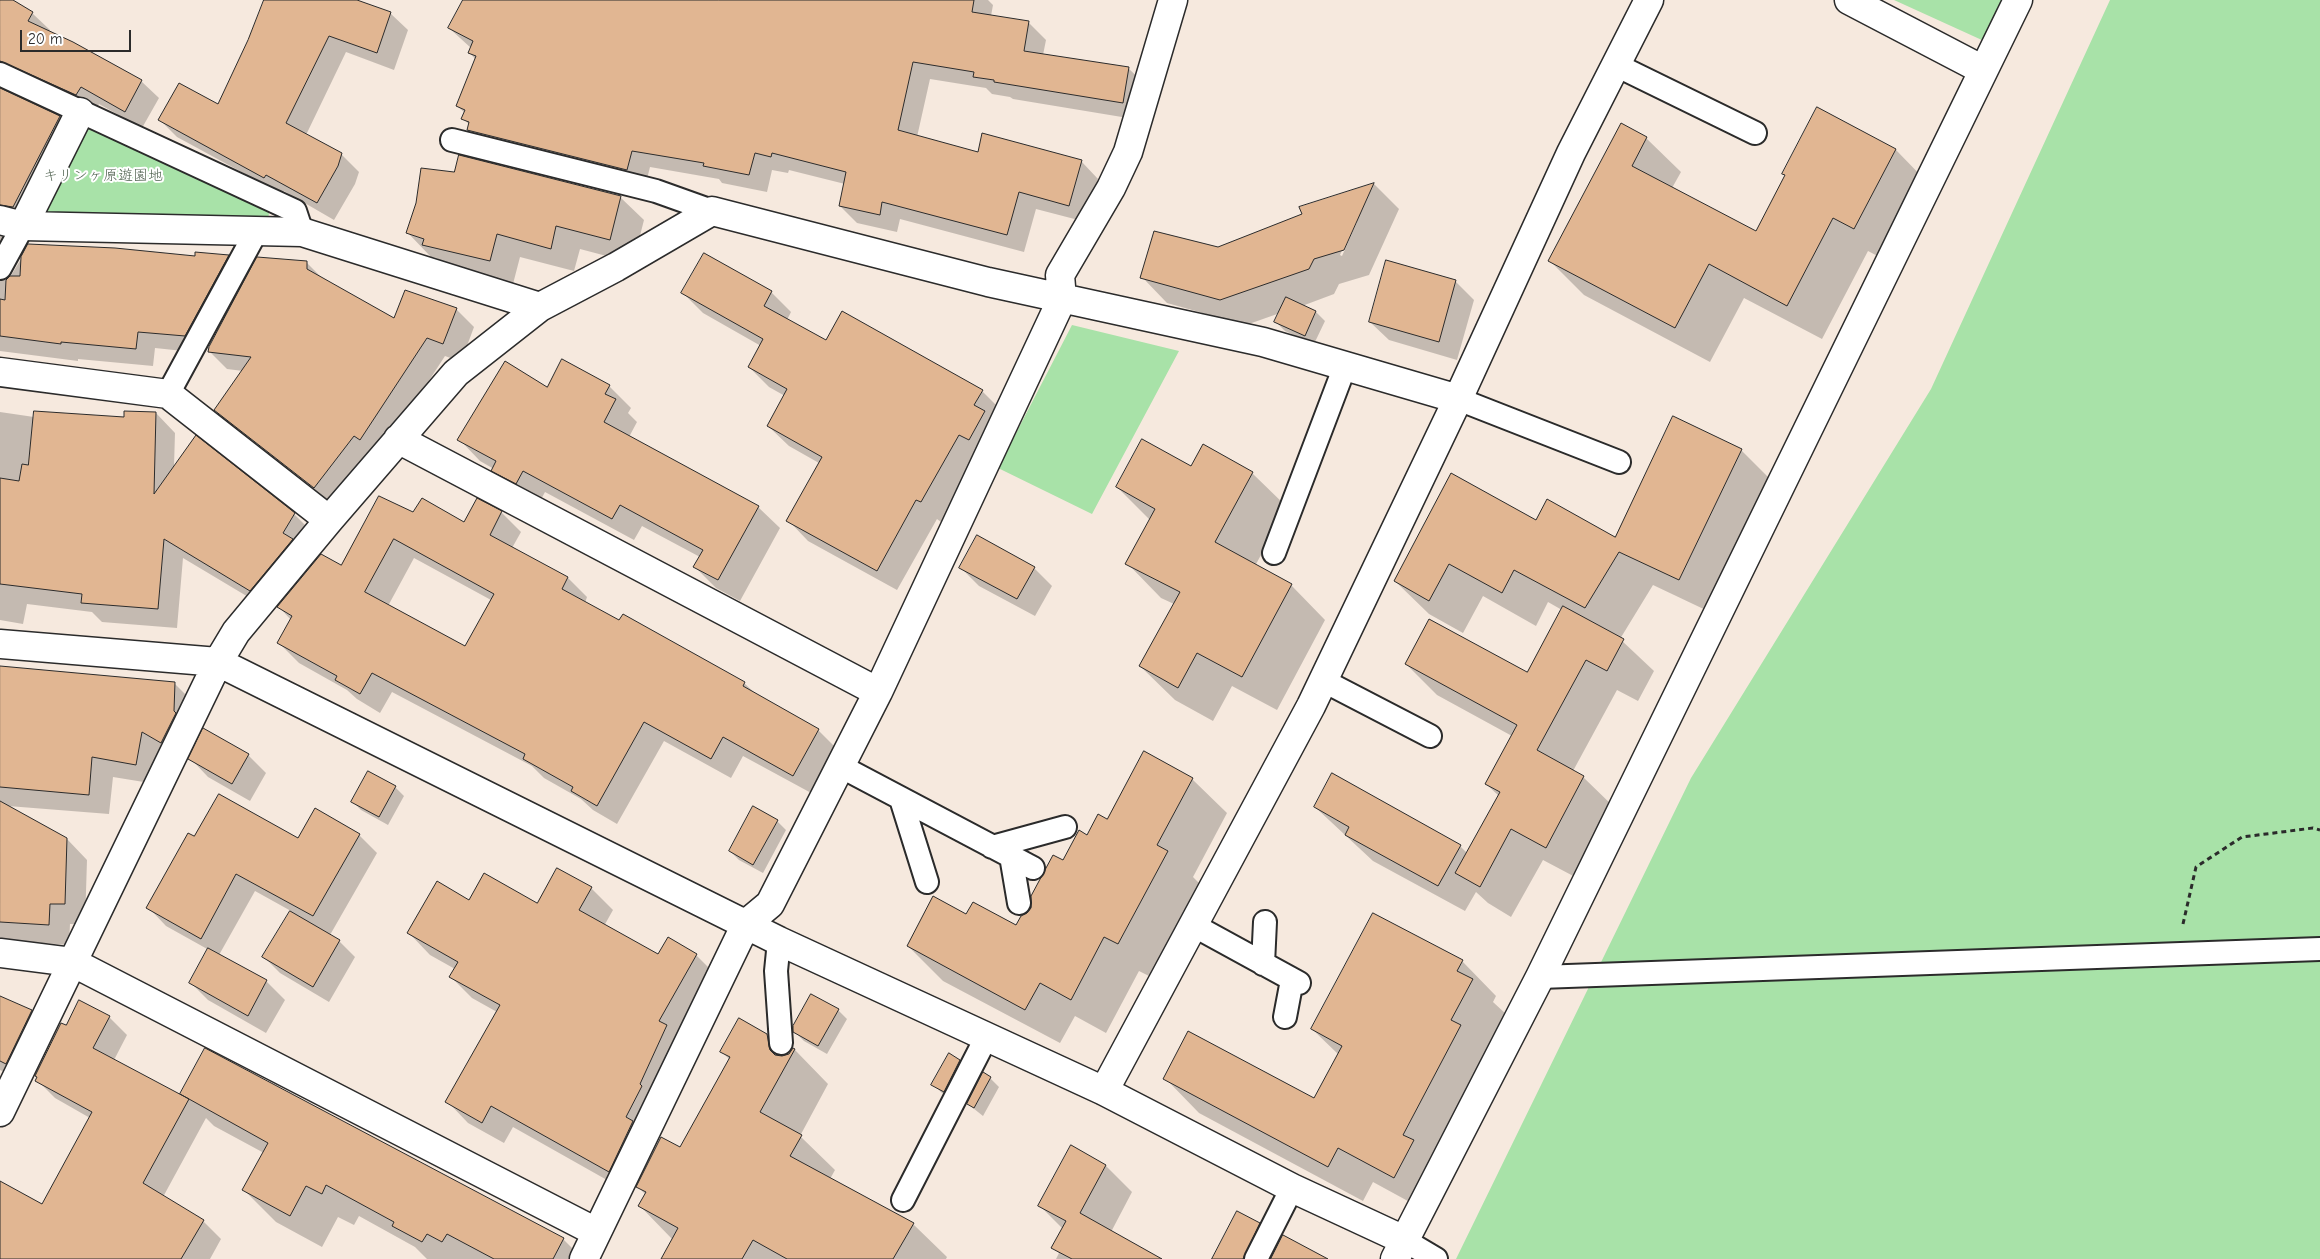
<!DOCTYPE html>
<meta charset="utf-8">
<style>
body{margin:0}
#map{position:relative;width:2320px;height:1259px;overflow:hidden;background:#f6e9de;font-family:"Comic Neue",sans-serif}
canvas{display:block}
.scale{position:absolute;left:20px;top:30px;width:111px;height:22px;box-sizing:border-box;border:2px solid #2b2b2b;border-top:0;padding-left:6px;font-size:15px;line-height:18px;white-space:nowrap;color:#2b2b2b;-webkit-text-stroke:4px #fff;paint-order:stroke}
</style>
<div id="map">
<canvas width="2320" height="1259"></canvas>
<div class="scale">20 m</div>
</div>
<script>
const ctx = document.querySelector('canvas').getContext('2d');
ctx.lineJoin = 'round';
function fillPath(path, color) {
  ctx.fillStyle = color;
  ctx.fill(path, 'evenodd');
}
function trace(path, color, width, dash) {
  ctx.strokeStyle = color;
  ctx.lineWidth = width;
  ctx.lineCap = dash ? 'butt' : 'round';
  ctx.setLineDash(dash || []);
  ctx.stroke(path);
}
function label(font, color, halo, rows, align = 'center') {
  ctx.font = font + ' "Comic Neue","Klee One",sans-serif';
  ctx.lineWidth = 4;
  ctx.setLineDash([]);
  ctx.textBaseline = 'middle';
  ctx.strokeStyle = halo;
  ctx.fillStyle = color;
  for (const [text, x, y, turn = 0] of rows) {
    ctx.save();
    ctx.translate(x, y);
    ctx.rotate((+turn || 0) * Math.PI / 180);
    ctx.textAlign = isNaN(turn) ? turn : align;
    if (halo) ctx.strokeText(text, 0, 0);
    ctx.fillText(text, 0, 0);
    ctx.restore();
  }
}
fillPath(new Path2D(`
 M 1894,0 L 2016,0 L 1995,46 Z
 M 2110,0 L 2320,0 L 2320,1259 L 1456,1259 L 1691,778 L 1931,389 Z
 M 84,123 L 270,208 L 268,219 L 36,215 Z
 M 1072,325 L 1179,351 L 1092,514 L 998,468 Z`), '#a8e2a8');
fillPath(new Path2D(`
 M 0,0 L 14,0 L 13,2 L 32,13 L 50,30 L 49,32 L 141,81 L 159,98 L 142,128 L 99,104 L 94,112 L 5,86 L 4,92 L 60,118 L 77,135 L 2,234 L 2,243 L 16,261 L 5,280 L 7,282 L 29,246 L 196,257 L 228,256 L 245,273 L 202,353 L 155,348 L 153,366 L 78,359 L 78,361 L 0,351 Z
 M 266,0 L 354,0 L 390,13 L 408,30 L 394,70 L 346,52 L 306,135 L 341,154 L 359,172 L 355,184 L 334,220 L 284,191 L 282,194 L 177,137 L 160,120 L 218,106 L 249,41 Z
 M 464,0 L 988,0 L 993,5 L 991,16 L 1028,22 L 1046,40 L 1043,55 L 1128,68 L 1146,85 L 1140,120 L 1013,99 L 1010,97 L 992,94 L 986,88 L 930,79 L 917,137 L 979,154 L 1081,161 L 1098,179 L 1086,222 L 1036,209 L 1024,252 L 900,219 L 897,232 L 857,223 L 840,206 L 845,184 L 789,170 L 788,173 L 772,170 L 767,192 L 722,183 L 719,179 L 650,167 L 645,187 L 485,147 L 468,130 L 470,125 L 463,119 L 465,113 L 457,106 L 476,60 L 469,52 L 471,48 L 449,28 Z
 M 1818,109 L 1896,150 L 1930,185 L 1889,262 L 1868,251 L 1822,339 L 1744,298 L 1710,362 L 1584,295 L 1550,261 L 1646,138 L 1681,172 L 1672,188 L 1756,232 L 1786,176 L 1783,174 Z
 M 1374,184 L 1399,209 L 1369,275 L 1339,284 L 1334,294 L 1302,306 L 1316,312 L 1325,321 L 1314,344 L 1285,331 L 1276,322 L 1280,313 L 1246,325 L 1167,303 L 1142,277 L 1304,215 ZM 1355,222 L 1357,222 L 1342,256 L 1340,255 Z
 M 620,197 L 644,220 L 633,263 L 580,249 L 574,271 L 520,257 L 513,284 L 447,268 L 437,258 L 431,257 L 408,233 L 417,203 Z
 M 1387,262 L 1456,282 L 1474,300 L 1457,360 L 1389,340 L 1370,322 Z
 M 307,263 L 324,280 L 395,319 L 456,309 L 474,327 L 461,362 L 445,356 L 379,457 L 332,505 L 233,428 L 215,410 L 243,371 L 227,369 L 209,351 Z
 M 771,292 L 791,312 L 787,320 L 826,342 L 982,391 L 1002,411 L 941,522 L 937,519 L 897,590 L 808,541 L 788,520 L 819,463 L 789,446 L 768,426 L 785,396 L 769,387 L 749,367 L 761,346 L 703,313 L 683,293 Z
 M 609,386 L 631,408 L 628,413 L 637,422 L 629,437 L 758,507 L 780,528 L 740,601 L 716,588 L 695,567 L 700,557 L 642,526 L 634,540 L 545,492 L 538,505 L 515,492 L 493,470 L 494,469 L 480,461 L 459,439 L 548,389 Z
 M 0,412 L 34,417 L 125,419 L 156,413 L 175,433 L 174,467 L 294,514 L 314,534 L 270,610 L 183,558 L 177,628 L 102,622 L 92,612 L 27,604 L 23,624 L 0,620 Z
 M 1741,450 L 1775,484 L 1712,613 L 1653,585 L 1620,639 L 1654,671 L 1638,701 L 1617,690 L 1573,771 L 1583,777 L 1615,808 L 1577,878 L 1543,860 L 1511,917 L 1488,903 L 1476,892 L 1465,911 L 1373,861 L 1315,807 L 1460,846 L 1467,853 L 1499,796 L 1486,784 L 1512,736 L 1437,695 L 1406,664 L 1527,674 L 1562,610 L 1548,602 L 1536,626 L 1483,596 L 1463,633 L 1429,614 L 1395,581 L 1537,521 L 1616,538 Z
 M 1192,467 L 1252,473 L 1287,507 L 1255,566 L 1291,585 L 1325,620 L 1277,710 L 1232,686 L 1213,721 L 1175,700 L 1140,666 L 1174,604 L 1161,598 L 1127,563 L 1150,520 L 1117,487 Z
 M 501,512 L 521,532 L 512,548 L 568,578 L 587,597 L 585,603 L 620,622 L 744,683 L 757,695 L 818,730 L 838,750 L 813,794 L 743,756 L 731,778 L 664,741 L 617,824 L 593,810 L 581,799 L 544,778 L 532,766 L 392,692 L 380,713 L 357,699 L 347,690 L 299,663 L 279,643 L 291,620 L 279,607 L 342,566 L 414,514 L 465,523 ZM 414,558 L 491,600 L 465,648 L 388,606 Z
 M 961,568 L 1034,568 L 1052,586 L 1035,616 L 979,586 Z
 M 0,668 L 175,684 L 195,704 L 156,784 L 113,777 L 109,814 L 8,806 L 67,839 L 87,860 L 85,924 L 70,924 L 69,945 L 0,940 Z
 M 248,755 L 266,773 L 250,801 L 208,777 L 190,758 Z
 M 368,773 L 395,787 L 404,796 L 388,825 L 361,810 L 352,801 Z
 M 1192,779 L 1227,813 L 1193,877 L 1202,886 L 1153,978 L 1139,971 L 1106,1033 L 1075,1016 L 1060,1043 L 943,981 L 908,946 L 967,916 L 1016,927 L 1028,914 L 1063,862 L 1088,836 L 1108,821 Z
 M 777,821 L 786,830 L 763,873 L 739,860 L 730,851 Z
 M 359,835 L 377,853 L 330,935 L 339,941 L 355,957 L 329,1002 L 280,973 L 264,957 L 291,911 L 255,891 L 219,955 L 267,982 L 285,1000 L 266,1033 L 208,1000 L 190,982 L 209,950 L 166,926 L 148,907 L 195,838 L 299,839 Z
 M 557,869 L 591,888 L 613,910 L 604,926 L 659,956 L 696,955 L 717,976 L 630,1193 L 513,1127 L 504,1143 L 468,1123 L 447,1101 L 497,1012 L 472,998 L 451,977 L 455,969 L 430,955 L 409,933 L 470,902 L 537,905 Z
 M 1462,961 L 1496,996 L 1493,1002 L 1507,1015 L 1428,1212 L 1373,1182 L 1363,1201 L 1199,1113 L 1165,1078 L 1315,1100 L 1339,1055 L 1312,1029 Z
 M 812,996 L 838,1010 L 847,1019 L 827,1054 L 804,1041 L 795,1032 Z
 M 0,997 L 31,1011 L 49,1029 L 24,1081 L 0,1070 Z
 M 109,1017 L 127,1035 L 114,1060 L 187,1099 L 182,1094 L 563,1239 L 583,1259 L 427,1259 L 415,1247 L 359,1216 L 354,1225 L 338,1217 L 322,1247 L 276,1222 L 244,1190 L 264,1153 L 214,1126 L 206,1118 L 163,1197 L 203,1221 L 221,1239 L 210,1259 L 0,1259 L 0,1184 L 43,1206 L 90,1118 L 55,1098 L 37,1080 L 66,1027 Z
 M 766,1035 L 787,1055 L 795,1050 L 828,1084 L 800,1136 L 835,1170 L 830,1179 L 913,1224 L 947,1257 L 946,1259 L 662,1259 L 673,1240 L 640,1206 L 646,1195 L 638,1187 L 681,1149 L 730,1060 L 722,1052 Z
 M 959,1061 L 968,1070 L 953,1099 L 942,1093 L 933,1084 Z
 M 990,1078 L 999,1087 L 983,1116 L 968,1104 Z
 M 1072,1147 L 1106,1166 L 1132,1192 L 1111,1232 L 1157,1259 L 1056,1259 L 1059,1253 L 1053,1247 L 1063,1229 L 1039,1205 Z
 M 1259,1224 L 1268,1232 L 1255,1259 L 1214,1259 Z`), '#0003');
const building = new Path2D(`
 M 0,0 L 13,0 L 33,12 L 28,21 L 73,42 L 142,80 L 125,112 L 81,87 L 76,95 L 0,61 Z
 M 264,0 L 357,0 L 391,12 L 377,53 L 329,36 L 286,123 L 342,153 L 338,166 L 317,203 L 266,175 L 264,178 L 158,120 L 179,83 L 218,104 L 248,40 Z
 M 463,0 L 974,0 L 972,12 L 1029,21 L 1024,51 L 1129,67 L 1123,103 L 994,82 L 994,80 L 973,77 L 974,72 L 913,62 L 898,130 L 978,152 L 982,133 L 1082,160 L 1069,206 L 1019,192 L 1007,235 L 882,202 L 880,215 L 839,206 L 846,172 L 772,153 L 771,157 L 755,153 L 749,175 L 703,166 L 704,163 L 632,151 L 627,170 L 467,130 L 469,122 L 461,119 L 465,110 L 456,106 L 476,56 L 468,53 L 473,41 L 448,28 Z
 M 0,88 L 60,116 L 13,207 L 0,205 Z
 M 1817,107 L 1896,149 L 1854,229 L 1833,218 L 1787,306 L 1709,264 L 1675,328 L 1548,261 L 1621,123 L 1647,137 L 1632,166 L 1756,231 L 1785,175 L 1782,174 Z
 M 459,155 L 621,196 L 610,240 L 556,226 L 551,249 L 497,234 L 490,261 L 422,245 L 424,239 L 406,233 L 416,203 L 421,168 L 454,172 Z
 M 1374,183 L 1344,250 L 1314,259 L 1309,269 L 1220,300 L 1140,278 L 1154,231 L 1218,247 L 1302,214 L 1299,207 Z
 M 28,244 L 115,248 L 195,256 L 195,252 L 229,255 L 185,336 L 138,332 L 136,349 L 61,342 L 61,344 L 0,336 L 0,299 L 5,300 L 6,280 L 10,276 L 20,276 L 21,257 Z
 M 704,253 L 772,291 L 764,306 L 826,340 L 842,311 L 983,390 L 974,405 L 985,411 L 969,440 L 959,435 L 921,502 L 916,500 L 877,571 L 786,521 L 822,457 L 767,426 L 787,389 L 748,367 L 763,339 L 681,293 Z
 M 257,257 L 307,261 L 307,269 L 394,318 L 405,290 L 457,308 L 443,344 L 427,338 L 360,440 L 354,436 L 314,488 L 214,410 L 251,357 L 208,352 L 209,347 Z
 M 1386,260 L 1456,280 L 1439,342 L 1369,322 Z
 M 1286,297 L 1316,311 L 1305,336 L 1274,322 Z
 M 562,359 L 610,385 L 605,394 L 616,399 L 604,422 L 759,506 L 718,580 L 693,567 L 703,550 L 620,505 L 612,519 L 523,471 L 516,484 L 491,471 L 496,461 L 457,440 L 505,361 L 547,387 Z
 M 34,411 L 124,417 L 124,411 L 156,412 L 154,494 L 196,435 L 295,513 L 283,533 L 293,539 L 250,591 L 164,539 L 158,609 L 81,603 L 82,594 L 0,584 L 0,478 L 19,481 L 22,464 L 28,465 Z
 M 1673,416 L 1742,449 L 1679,580 L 1619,552 L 1585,608 L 1514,570 L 1502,593 L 1449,564 L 1429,601 L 1394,581 L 1451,473 L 1536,520 L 1547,499 L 1615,537 Z
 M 1142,439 L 1191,466 L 1203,444 L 1253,472 L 1215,542 L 1292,584 L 1242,677 L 1197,653 L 1178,688 L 1139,666 L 1180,592 L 1125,564 L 1155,509 L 1116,487 Z
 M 379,496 L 413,512 L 422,498 L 464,522 L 477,498 L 502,511 L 490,535 L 568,577 L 562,589 L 619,620 L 623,614 L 745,682 L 743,686 L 819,729 L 793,776 L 723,737 L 711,759 L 644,722 L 597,806 L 571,791 L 573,787 L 523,759 L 525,754 L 372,673 L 360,694 L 335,680 L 337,676 L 277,643 L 292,616 L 277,607 L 321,554 L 341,565 ZM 394,539 L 494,594 L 465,646 L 365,592 Z
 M 977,535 L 1035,567 L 1017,599 L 959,568 Z
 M 1563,606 L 1624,639 L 1607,671 L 1586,660 L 1537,750 L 1584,776 L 1546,848 L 1511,829 L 1480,887 L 1455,873 L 1500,792 L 1485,784 L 1517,725 L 1405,664 L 1429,619 L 1527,672 Z
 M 0,666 L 175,682 L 174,711 L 176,713 L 161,743 L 142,732 L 136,765 L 92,757 L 89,795 L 0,787 Z
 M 203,728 L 249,754 L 232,784 L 188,759 Z
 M 1144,751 L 1193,778 L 1157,845 L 1168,851 L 1118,944 L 1104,937 L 1071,1000 L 1040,983 L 1025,1010 L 907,946 L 933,896 L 966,914 L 973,902 L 1016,925 L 1021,916 L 1027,913 L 1031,908 L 1031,896 L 1053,855 L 1063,860 L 1079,830 L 1087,835 L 1098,814 L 1107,819 Z
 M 368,771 L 396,786 L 379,817 L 351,802 Z
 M 1332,773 L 1461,845 L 1438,886 L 1345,835 L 1349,827 L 1314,807 Z
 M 219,794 L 298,838 L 315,808 L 360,834 L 313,916 L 236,874 L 201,939 L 146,908 L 188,833 L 194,836 Z
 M 0,801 L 67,838 L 65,904 L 50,904 L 49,925 L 0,922 Z
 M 753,806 L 778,820 L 753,865 L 729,851 Z
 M 557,868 L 592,887 L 579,910 L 658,954 L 668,937 L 697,954 L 659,1021 L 667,1025 L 640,1084 L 642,1086 L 626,1117 L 633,1121 L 609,1172 L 491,1106 L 482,1123 L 445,1102 L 500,1005 L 449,977 L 458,962 L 407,933 L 437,881 L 469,900 L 484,873 L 537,903 Z
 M 290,911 L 340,940 L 313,987 L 262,957 Z
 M 1373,913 L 1463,960 L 1457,971 L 1473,979 L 1451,1020 L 1461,1025 L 1403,1135 L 1414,1140 L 1394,1178 L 1338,1148 L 1328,1167 L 1163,1079 L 1188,1031 L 1314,1098 L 1342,1046 L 1311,1029 Z
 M 208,948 L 267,980 L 248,1016 L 189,983 Z
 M 811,994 L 839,1009 L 818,1046 L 793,1032 L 793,1026 Z
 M 0,996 L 32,1010 L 6,1064 L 0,1061 Z
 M 79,1000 L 110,1016 L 93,1048 L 189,1099 L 143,1183 L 204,1220 L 181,1259 L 0,1259 L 0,1181 L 42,1204 L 92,1112 L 35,1081 L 37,1077 L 35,1076 L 61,1023 L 66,1025 Z
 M 739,1018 L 767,1034 L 770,1050 L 775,1055 L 782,1056 L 789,1054 L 793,1048 L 795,1049 L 760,1112 L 802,1135 L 790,1156 L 914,1223 L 893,1259 L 787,1259 L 753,1240 L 742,1259 L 661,1259 L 678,1228 L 638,1206 L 646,1192 L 636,1187 L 661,1137 L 680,1147 L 730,1057 L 720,1052 Z
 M 205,1048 L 564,1238 L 553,1259 L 494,1259 L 447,1234 L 442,1242 L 427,1234 L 422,1242 L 392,1226 L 394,1222 L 326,1185 L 322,1194 L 306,1186 L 290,1216 L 242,1190 L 268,1143 L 180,1094 Z
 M 949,1053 L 960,1060 L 944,1092 L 931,1085 Z
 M 983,1072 L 991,1077 L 974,1108 L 967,1104 Z
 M 1071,1145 L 1106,1165 L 1080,1213 L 1162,1259 L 1072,1259 L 1051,1248 L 1066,1221 L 1038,1206 Z
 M 1237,1211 L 1260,1223 L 1243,1259 L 1212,1259 Z
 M 1283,1235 L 1328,1259 L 1271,1259 Z`);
fillPath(building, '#e1b692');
trace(building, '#2b2b2b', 1);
const service = new Path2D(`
 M 1616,65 L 1755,133
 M 0,74 L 295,211 L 302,232
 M 452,140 L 656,191 L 712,211
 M 0,268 L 23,226
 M 168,394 L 256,232
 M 1458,399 L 1619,462
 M 1274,553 L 1345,366
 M 1324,681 L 1430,736
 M 840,766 L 1033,868
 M 901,799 L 927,882
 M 992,847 L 1065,827
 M 1011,856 L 1019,903
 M 1193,925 L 1299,983
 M 779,941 L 776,971 L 781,1043
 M 1263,964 L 1265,922
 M 1540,977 L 2320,949
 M 1285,1017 L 1292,980
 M 903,1200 L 986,1038
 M 1404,1240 L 1436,1259
 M 1256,1259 L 1292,1188`);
const minor = new Path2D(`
 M 1849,0 L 1983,70
 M 0,220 L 23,226 L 302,232 L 540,307
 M 23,226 L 80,112
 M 0,372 L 168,394 L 329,520
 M 398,439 L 878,692
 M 0,644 L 218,662 L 779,941 L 1104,1091 L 1292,1188 L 1404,1240
 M 0,953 L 72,962 L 596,1232
 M 1104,1091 L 1311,706 L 1458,399 L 1571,153 L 1649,0
 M 0,1112 L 218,662 L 236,632 L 329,520 L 456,373 L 540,307 L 616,267 L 712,211 L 988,282 L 1263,342 L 1458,399
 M 584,1259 L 746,924 L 770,904 L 878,692 L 1062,299 L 1060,275 L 1111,188 L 1128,152 L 1173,0
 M 1395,1259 L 1540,977 L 2018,0`);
trace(service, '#2b2b2b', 26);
trace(minor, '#2b2b2b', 31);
trace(new Path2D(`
 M 2183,924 L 2196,867 L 2242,837 L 2313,828 L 2320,830`), '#2b2b2b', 3, [5, 4]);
trace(service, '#fff', 22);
trace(minor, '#fff', 28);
label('15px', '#506250', '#fff', [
 ["キリンヶ原遊園地",103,176]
]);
</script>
